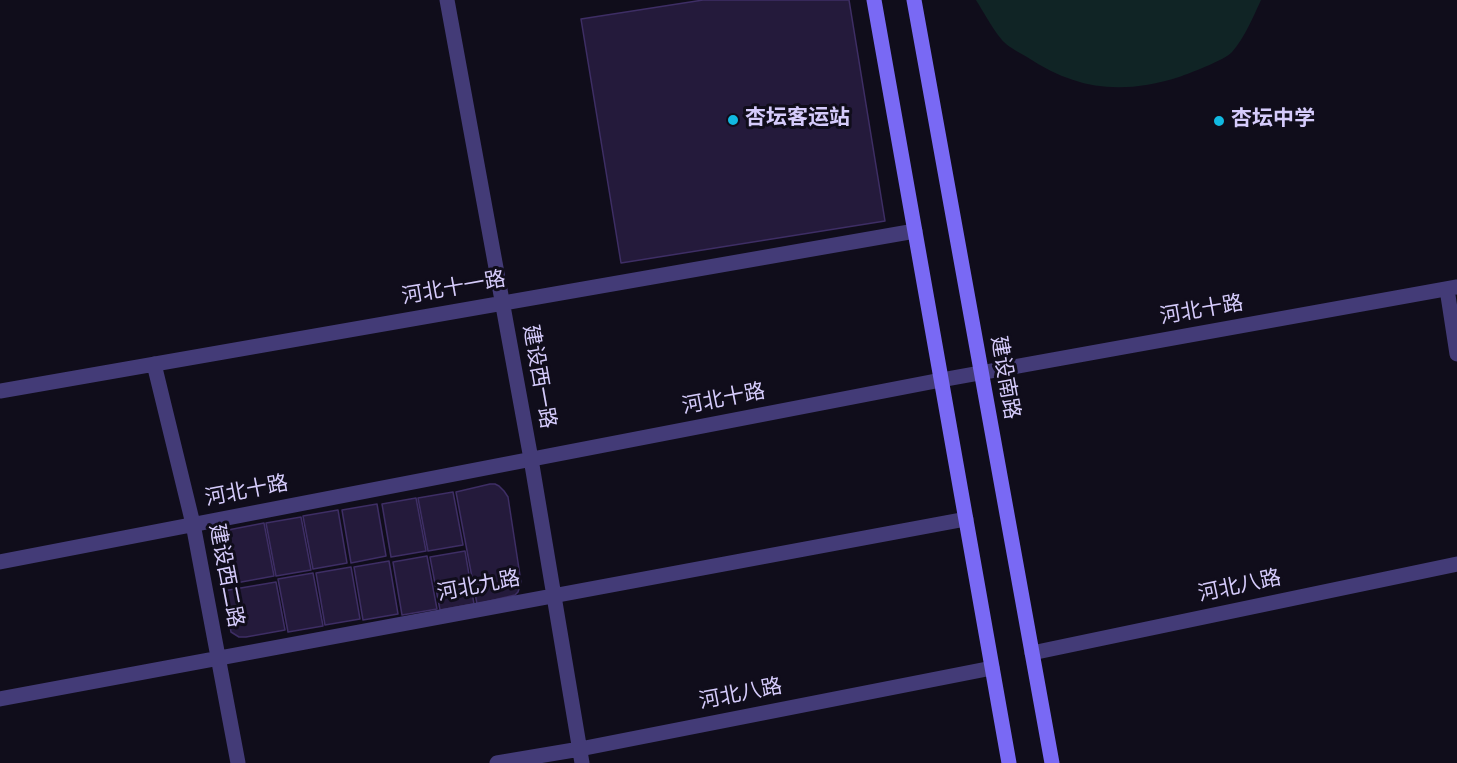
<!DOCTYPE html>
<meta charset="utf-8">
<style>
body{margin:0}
canvas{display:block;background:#100d1b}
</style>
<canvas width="1457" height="763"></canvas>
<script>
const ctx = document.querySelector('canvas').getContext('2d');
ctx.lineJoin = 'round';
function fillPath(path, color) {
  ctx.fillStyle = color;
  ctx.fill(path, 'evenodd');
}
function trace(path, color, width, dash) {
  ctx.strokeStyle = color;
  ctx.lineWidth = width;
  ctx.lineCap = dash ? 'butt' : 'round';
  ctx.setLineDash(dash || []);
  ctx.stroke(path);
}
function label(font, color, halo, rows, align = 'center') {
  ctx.font = font + ' Overpass,"Noto Sans SC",sans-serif';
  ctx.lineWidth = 6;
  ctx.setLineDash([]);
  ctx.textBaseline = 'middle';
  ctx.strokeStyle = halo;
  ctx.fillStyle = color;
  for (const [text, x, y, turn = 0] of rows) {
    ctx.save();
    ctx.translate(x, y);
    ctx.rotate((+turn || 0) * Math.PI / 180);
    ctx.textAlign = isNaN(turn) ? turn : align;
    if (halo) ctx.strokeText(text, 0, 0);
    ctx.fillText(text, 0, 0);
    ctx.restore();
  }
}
fillPath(new Path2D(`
 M 976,0 L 1261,0 C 1253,17 1245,37 1232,52 C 1225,60 1190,73 1179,77 C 1121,95 1077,90 1027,57 C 1019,52 1010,48 1004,42 C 995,33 983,11 976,0 Z`), '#102425');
const building = new Path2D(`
 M 703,0 L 849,0 L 885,221 L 621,263 L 581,19 Z
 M 490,484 L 495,484 L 499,486 L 504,491 L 508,497 L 521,582 L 518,592 L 515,595 L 477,604 L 456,492 Z
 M 453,492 L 463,545 L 428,551 L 418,498 Z
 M 416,498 L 426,551 L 391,557 L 382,504 Z
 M 377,504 L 386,556 L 351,563 L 342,510 Z
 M 338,510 L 347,563 L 313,569 L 303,516 Z
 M 301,517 L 311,570 L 276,576 L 266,523 Z
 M 264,523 L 274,576 L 225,585 L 218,546 L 219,540 L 223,531 Z
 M 465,551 L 474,604 L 440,610 L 430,557 Z
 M 427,556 L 437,609 L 402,615 L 393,562 Z
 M 389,561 L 398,614 L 363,620 L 354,567 Z
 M 351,567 L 360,619 L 325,625 L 316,573 Z
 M 313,573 L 323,626 L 288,632 L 278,579 Z
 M 276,582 L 285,630 L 246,637 L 239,637 L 231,632 L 223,591 Z`);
fillPath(building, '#241a3b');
trace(building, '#3e2e65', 1.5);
trace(new Path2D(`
 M 447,0 L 531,459 L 582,763
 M 1447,289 L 1457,354
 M 154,364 L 193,524 L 238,763
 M 0,391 L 915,231
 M 0,562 L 941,380 L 1457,287
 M 1032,653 L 1457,564
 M 0,699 L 966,519
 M 497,763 L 580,749 L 992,668`), '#433b77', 15);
trace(new Path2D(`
 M 874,0 L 1009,763
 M 914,0 L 1052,763`), '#7969f4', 15);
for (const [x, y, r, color] of [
 [733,120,6,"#11b9e1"],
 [1219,121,6,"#11b9e1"]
]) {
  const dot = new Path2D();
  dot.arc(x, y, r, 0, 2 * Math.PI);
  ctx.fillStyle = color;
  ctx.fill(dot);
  trace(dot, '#100d1b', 2);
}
label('bold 21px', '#d5cbfb', '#100d1b', [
 ["杏坛客运站",745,120],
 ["杏坛中学",1231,121]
], 'left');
label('21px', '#d5cbfb', '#100d1b', [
 ["河北十一路",454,290,-10],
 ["河北十路",1202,312,-10],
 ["建设西一路",537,377,80],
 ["建设南路",1003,378,80],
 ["河北十路",724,401,-11],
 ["河北十路",247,493,-11],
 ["建设西二路",224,576,79],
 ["河北九路",479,588,-11],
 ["河北八路",1240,588,-12],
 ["河北八路",741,696,-11]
]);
</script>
